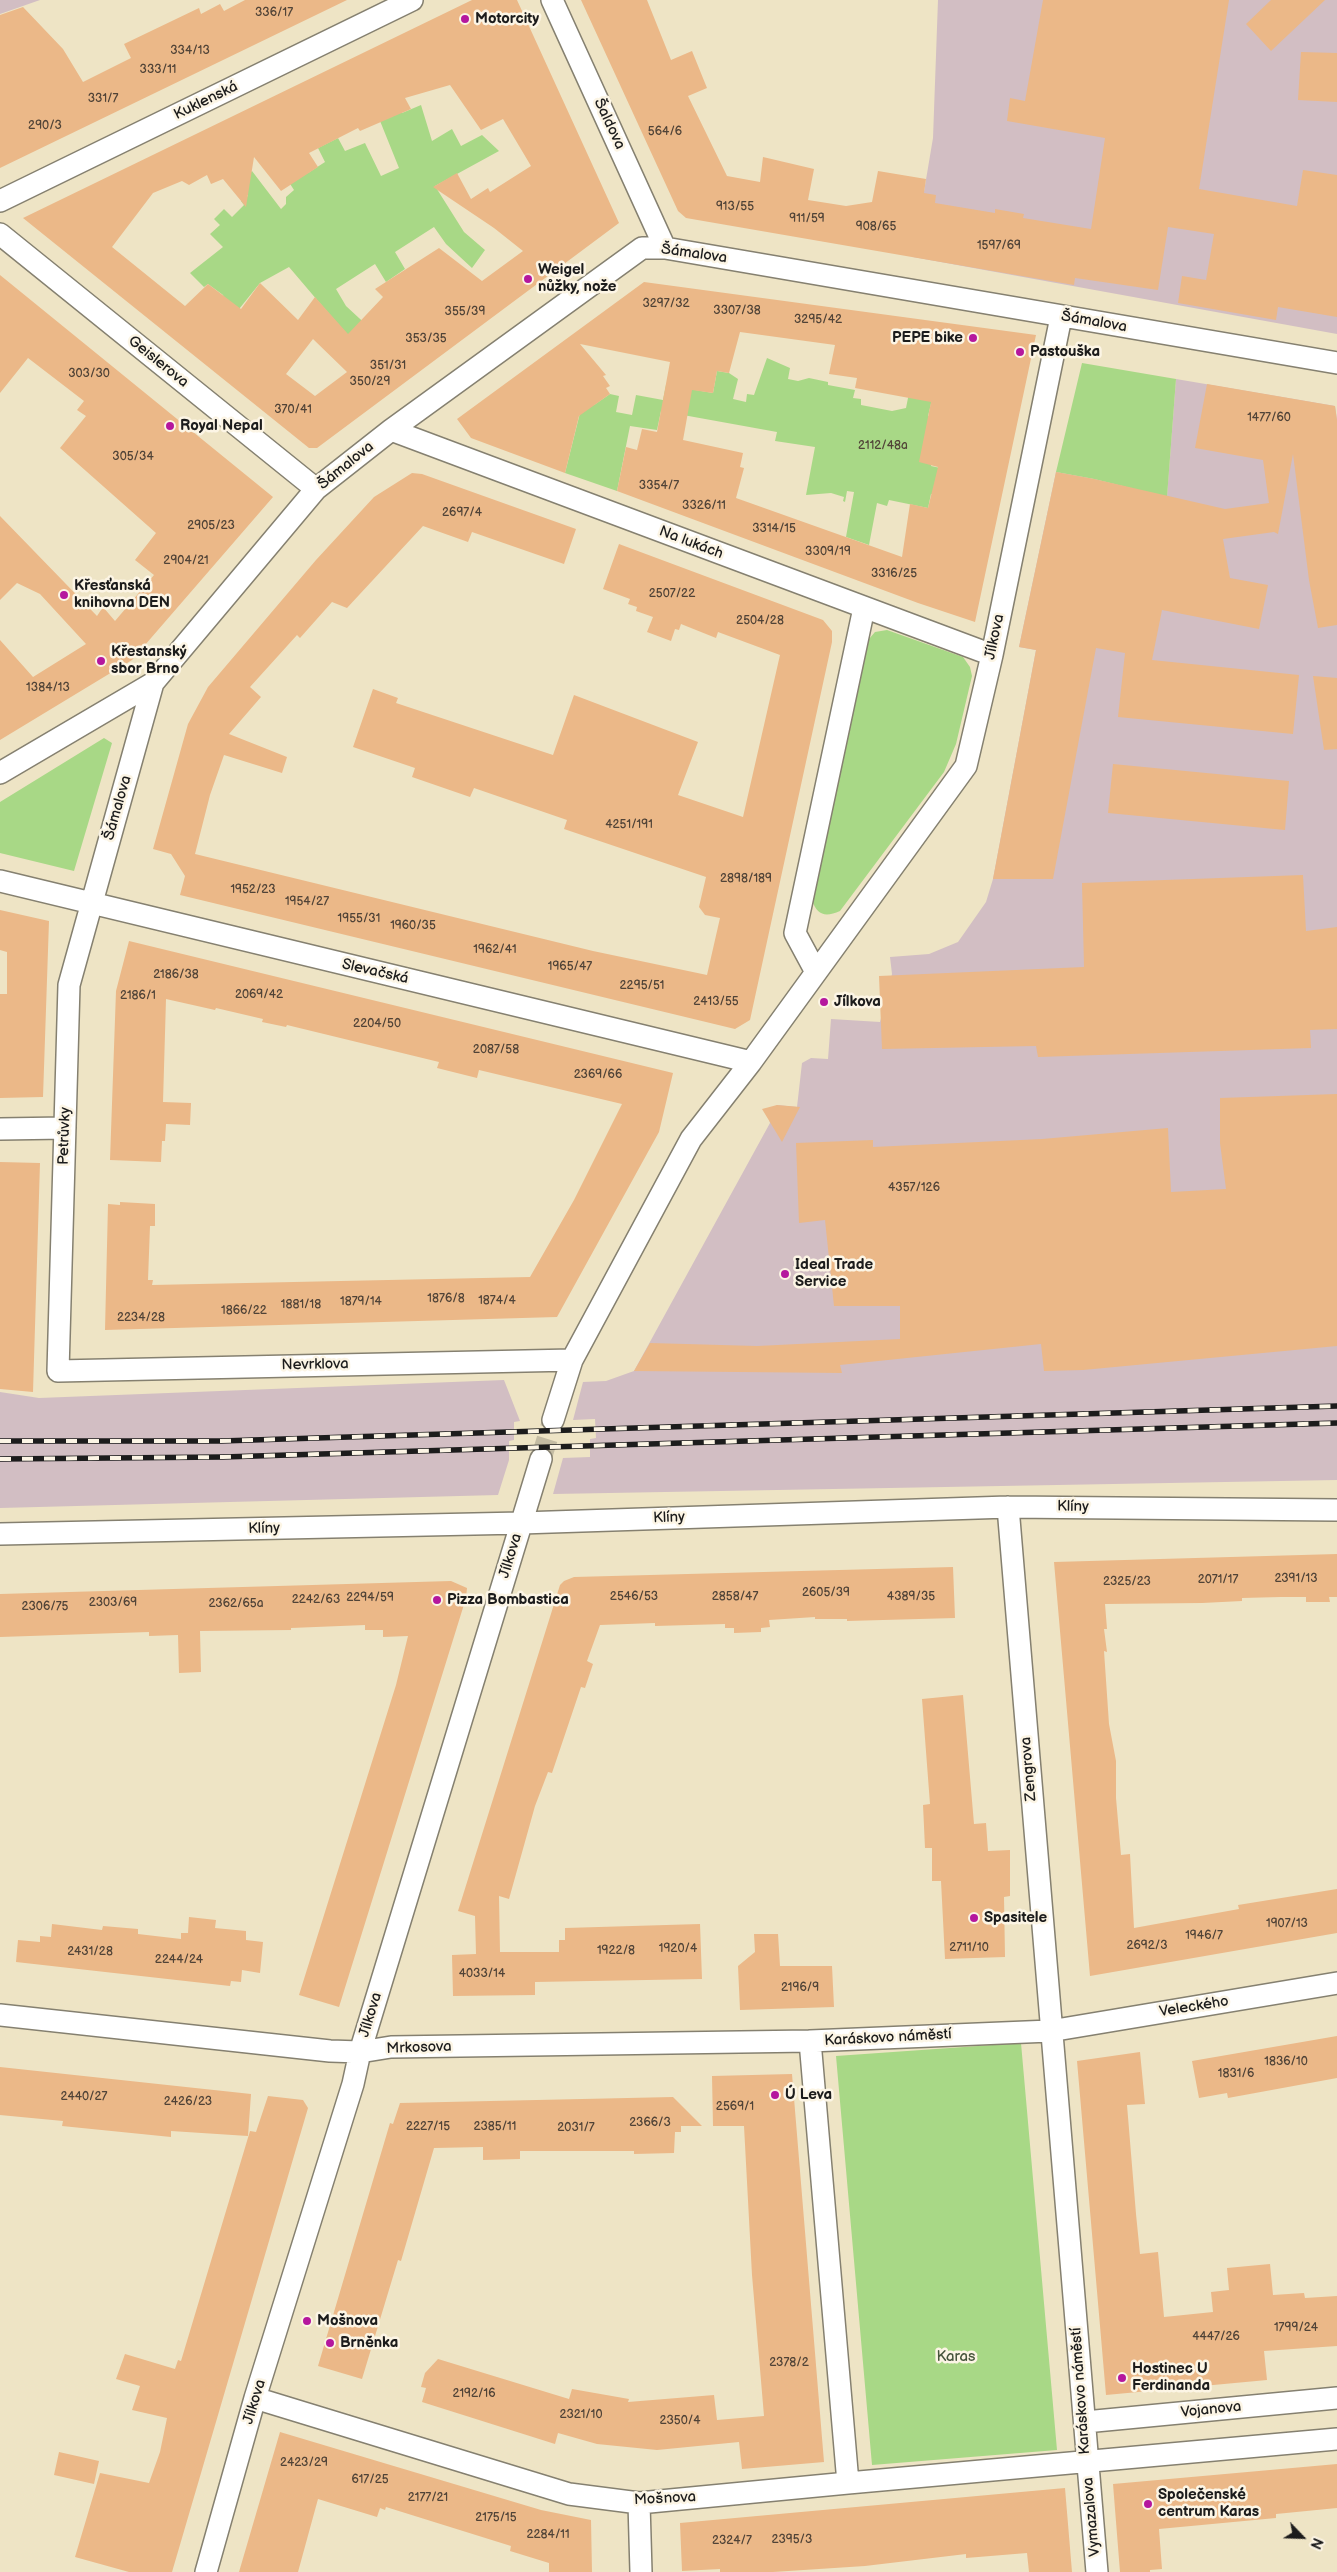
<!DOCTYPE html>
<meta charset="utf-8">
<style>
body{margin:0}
#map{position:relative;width:1337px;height:2572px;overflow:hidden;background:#eee4c5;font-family:"Balsamiq Sans",sans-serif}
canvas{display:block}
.north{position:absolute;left:1277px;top:2512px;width:50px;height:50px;-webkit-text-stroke:4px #fcf5e5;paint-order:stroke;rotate:114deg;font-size:14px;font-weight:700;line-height:20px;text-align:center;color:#1c1c1c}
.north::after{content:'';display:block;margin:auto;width:18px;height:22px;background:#1c1c1c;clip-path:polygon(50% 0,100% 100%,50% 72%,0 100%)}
</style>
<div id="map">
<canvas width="1337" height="2572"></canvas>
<div class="north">N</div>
</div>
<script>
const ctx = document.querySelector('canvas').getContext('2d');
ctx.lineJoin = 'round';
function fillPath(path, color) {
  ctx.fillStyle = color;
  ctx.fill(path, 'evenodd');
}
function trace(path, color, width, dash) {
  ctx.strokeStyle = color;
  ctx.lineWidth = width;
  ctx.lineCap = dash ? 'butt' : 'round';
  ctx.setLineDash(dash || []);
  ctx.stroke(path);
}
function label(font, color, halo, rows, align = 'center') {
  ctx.font = font + ' "Balsamiq Sans",sans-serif';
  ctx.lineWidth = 5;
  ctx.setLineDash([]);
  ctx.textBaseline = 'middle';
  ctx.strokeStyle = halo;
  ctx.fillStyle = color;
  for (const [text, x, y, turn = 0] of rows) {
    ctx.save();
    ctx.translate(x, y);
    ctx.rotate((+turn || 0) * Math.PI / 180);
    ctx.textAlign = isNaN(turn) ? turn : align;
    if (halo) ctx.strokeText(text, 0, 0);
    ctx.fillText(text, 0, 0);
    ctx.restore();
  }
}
fillPath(new Path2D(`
 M 0,0 L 40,0 L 0,14 Z
 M 938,0 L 1337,0 L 1337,334 L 913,257 L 933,138 Z
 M 1176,379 L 1335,406 L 1337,420 L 1337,1480 L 553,1494 L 563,1458 L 590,1457 L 590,1439 L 596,1438 L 595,1419 L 573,1420 L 583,1382 L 606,1381 L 634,1371 L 770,1123 L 767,1111 L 777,1105 L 797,1107 L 802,1063 L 811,1058 L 828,1059 L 831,1019 L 880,1022 L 892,974 L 890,957 L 929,954 L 958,942 L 986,902 L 993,879 L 1036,650 L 1019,647 L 1056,472 L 1094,479 L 1167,496 Z
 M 504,1380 L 520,1421 L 514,1422 L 514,1440 L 509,1441 L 509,1460 L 498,1495 L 0,1508 L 0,1392 L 39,1398 Z`), '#d2bec3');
fillPath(new Path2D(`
 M 421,105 L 432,141 L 452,129 L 461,146 L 482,135 L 499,151 L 435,186 L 464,232 L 485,250 L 472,268 L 446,244 L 434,227 L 395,252 L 405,269 L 386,282 L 375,264 L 336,289 L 346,306 L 372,330 L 358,348 L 289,267 L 260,283 L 231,319 L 223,295 L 208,284 L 204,287 L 190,273 L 223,247 L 210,234 L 220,225 L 214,219 L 224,209 L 232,217 L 244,205 L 241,201 L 248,196 L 243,179 L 252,171 L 281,209 L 286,204 L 286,197 L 294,190 L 285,176 L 308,173 L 325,162 L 318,148 L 338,138 L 345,151 L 365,143 L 381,176 L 399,168 L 374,106 L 402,113 Z
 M 767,358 L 790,368 L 788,379 L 798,381 L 809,378 L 828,382 L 828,385 L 855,390 L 853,398 L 861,399 L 861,405 L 892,411 L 906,408 L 910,388 L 932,400 L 928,416 L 950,421 L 936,443 L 931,466 L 945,469 L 939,496 L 931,494 L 928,508 L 889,500 L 887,506 L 877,503 L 869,545 L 846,537 L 854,492 L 847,491 L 845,502 L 843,501 L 844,497 L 831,493 L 806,495 L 815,447 L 775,441 L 777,432 L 661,411 L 657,430 L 630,426 L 617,491 L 565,473 L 582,405 L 590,399 L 594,405 L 610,394 L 619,396 L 616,412 L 632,415 L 636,395 L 663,400 L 666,385 L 713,393 L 717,371 L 729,373 L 738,379 L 733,399 L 746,402 L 747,394 L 754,395 Z
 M 1082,363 L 1176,379 L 1167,497 L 1094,479 L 1056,472 Z
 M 887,630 L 963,657 L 970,667 L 972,676 L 956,744 L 944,772 L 840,911 C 826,917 817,916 812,900 L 869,639 L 875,632 Z
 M 104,738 L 112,743 L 74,871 L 0,853 L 0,802 Z
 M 1021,2043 L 1057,2450 L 872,2465 L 836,2056 Z`), '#a8d886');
fillPath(new Path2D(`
 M 245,0 L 347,0 L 0,168 L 0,15 L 23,7 L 63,49 L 83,82 L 131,58 L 124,44 L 199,8 L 201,14 L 220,4 L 224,11 Z
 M 472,0 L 517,0 L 619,223 L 317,448 L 309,448 L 23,218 ZM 450,85 L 481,130 L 503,119 L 531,166 L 490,192 L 488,188 L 471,199 L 457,173 L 433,187 L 494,228 L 523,251 L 482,281 L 439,248 L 375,289 L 383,297 L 348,334 L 315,297 L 298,320 L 260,283 L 241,309 L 208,284 L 185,306 L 112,247 L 153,193 L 182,181 L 189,185 L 207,175 L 211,184 L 223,179 L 246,207 L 254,157 L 281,191 L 318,167 L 309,153 L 358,128 L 360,131 L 411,109 L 405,98 ZM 313,339 L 347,372 L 315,396 L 286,374 Z
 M 581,0 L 647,0 L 671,60 L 692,51 L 707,88 L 688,96 L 727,176 L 760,182 L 763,157 L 814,169 L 808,200 L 846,206 L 872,202 L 878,171 L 926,179 L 924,193 L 936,195 L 935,203 L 995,213 L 995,209 L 1024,214 L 1023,218 L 1091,229 L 1105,138 L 1007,121 L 1010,98 L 1025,101 L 1043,0 L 1229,0 L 1199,189 L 1297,206 L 1303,170 L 1337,175 L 1337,317 L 1278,307 L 1276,320 L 1178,303 L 1182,276 L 1206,280 L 1214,234 L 1168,227 L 1158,290 L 1075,278 L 1074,285 L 686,218 L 678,211 Z
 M 1271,0 L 1325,0 L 1271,51 L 1246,24 Z
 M 1301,52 L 1337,53 L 1337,102 L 1298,100 Z
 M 0,275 L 273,497 L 132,660 L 0,740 L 0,640 L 33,677 L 86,644 L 40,594 L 17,583 L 0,600 L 0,516 L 97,616 L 103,607 L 115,621 L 154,575 L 135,560 L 156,533 L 60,448 L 86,416 L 77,410 L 84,401 L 28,358 L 0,393 Z
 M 644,282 L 1036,335 L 975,622 L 918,603 L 617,491 L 626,447 L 637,450 L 642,429 L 657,432 L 670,362 L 580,344 L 606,375 L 603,376 L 610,386 L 606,388 L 610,394 L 579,416 L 565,473 L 471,438 L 457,419 ZM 740,332 L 835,345 L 829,374 L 857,378 L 855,388 L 931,402 L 919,462 L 938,467 L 928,508 L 910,504 L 902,557 L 736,498 L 744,468 L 740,467 L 743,453 L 683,440 L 692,390 L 713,393 L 717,371 L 729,373 Z
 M 1207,384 L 1335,406 L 1337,420 L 1337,625 L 1318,628 L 1309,580 L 1293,454 L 1278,534 L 1274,532 L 1223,539 L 1230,578 L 1268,585 L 1259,629 L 1162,610 L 1152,660 L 1299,675 L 1293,734 L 1118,717 L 1125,653 L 1096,648 L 1053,879 L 993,879 L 1036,650 L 1019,647 L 1056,472 L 1094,479 L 1225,509 L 1269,503 L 1263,460 L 1195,448 Z
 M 412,473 L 422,474 L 576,529 L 564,564 L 472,532 L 468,542 L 423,526 L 347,608 L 332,602 L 300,638 L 297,635 L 250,687 L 261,697 L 229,734 L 287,757 L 282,773 L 224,755 L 210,795 L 195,854 L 593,951 L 707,975 L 720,918 L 705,915 L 699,907 L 706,877 L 564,829 L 567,820 L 474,788 L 470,797 L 412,777 L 415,768 L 353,747 L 373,689 L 398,698 L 396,703 L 553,755 L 574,695 L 698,742 L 678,795 L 743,817 L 780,655 L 718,632 L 716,638 L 681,624 L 679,630 L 675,629 L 671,641 L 647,632 L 653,617 L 636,611 L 637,607 L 628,604 L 630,599 L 603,589 L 619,544 L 823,620 L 832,631 L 832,642 L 750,1020 L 735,1029 L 180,895 L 185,876 L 171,854 L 153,849 L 188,724 L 208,687 L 316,560 L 374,497 Z
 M 1313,676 L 1337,678 L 1337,749 L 1324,750 Z
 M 1113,764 L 1289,781 L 1285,830 L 1108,813 Z
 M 1303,875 L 1306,931 L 1337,927 L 1337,1029 L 1310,1030 L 1311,1048 L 1038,1057 L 1036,1046 L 882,1049 L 879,976 L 1084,967 L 1082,883 Z
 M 0,910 L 49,921 L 43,1097 L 0,1098 L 0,994 L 7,994 L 7,952 L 0,950 Z
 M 129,941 L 673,1073 L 659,1132 L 557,1317 L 105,1330 L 108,1204 L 120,1205 L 120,1202 L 155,1204 L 155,1226 L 150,1226 L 148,1280 L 153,1280 L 152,1285 L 530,1277 L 574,1200 L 622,1104 L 479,1070 L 477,1078 L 437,1068 L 439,1062 L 287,1025 L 286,1027 L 262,1022 L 263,1019 L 216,1008 L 215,1010 L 166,999 L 163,1102 L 191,1103 L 190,1125 L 166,1124 L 165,1141 L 162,1141 L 161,1162 L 110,1160 L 116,991 Z
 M 1337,1094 L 1337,1346 L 1083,1370 L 1044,1371 L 1041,1344 L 840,1365 L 842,1373 L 634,1371 L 650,1343 L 757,1346 L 900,1339 L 900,1306 L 834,1306 L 825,1220 L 799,1223 L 796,1143 L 873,1140 L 873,1147 L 1042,1139 L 1168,1128 L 1171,1192 L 1226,1189 L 1220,1143 L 1220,1098 Z
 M 777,1105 L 800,1107 L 782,1142 L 762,1109 Z
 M 0,1162 L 40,1163 L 33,1392 L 0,1389 Z
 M 1337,1554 L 1337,1597 L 1329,1597 L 1330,1602 L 1306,1602 L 1306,1597 L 1281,1597 L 1242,1598 L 1242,1601 L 1202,1603 L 1105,1604 L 1107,1629 L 1104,1629 L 1107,1652 L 1104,1651 L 1109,1724 L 1116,1761 L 1116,1798 L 1121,1855 L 1130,1854 L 1134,1928 L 1239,1909 L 1238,1905 L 1337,1889 L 1337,1933 L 1090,1976 L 1054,1562 Z
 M 953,1567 L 955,1618 L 847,1621 L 847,1619 L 815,1619 L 815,1617 L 769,1620 L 770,1627 L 761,1628 L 761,1632 L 734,1633 L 734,1628 L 725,1628 L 725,1624 L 655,1626 L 655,1623 L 600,1625 L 587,1661 L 593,1664 L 585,1688 L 581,1687 L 552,1773 L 548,1772 L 535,1806 L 509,1899 L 499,1896 L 500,1952 L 559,1952 L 559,1940 L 565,1940 L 565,1928 L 700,1924 L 702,1979 L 535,1982 L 535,1995 L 453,1996 L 452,1955 L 476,1954 L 475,1916 L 458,1911 L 560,1585 L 564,1581 L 574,1577 Z
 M 451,1581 L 467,1588 L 466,1598 L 339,2007 L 299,1995 L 396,1685 L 408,1636 L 383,1637 L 383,1630 L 365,1630 L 365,1625 L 291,1628 L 291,1630 L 200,1631 L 201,1672 L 179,1673 L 178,1635 L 149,1636 L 149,1632 L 0,1637 L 0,1594 Z
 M 963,1695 L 974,1824 L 986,1823 L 988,1851 L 1010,1850 L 1010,1896 L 1004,1897 L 1005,1957 L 945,1959 L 941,1881 L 932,1881 L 932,1848 L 925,1848 L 923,1805 L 930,1804 L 922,1699 Z
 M 189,1917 L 216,1920 L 215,1928 L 246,1931 L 246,1940 L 263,1942 L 260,1973 L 242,1970 L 241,1982 L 231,1981 L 230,1986 L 16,1962 L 18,1940 L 40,1942 L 40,1936 L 51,1937 L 52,1924 L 102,1930 L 103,1926 L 138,1929 L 138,1934 L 181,1939 L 181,1933 L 188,1933 Z
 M 754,1934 L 778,1934 L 780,1966 L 832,1966 L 834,2007 L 740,2010 L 738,1966 L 755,1952 Z
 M 1337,2036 L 1337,2078 L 1228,2098 L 1227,2093 L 1199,2098 L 1192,2061 Z
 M 1140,2052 L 1145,2104 L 1127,2105 L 1136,2214 L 1140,2254 L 1158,2252 L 1164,2317 L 1213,2312 L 1211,2292 L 1229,2290 L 1227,2268 L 1270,2264 L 1273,2295 L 1304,2293 L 1305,2298 L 1337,2296 L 1337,2346 L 1264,2351 L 1267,2380 L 1106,2395 L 1077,2061 Z
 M 0,2067 L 251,2094 L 248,2136 L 171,2131 L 171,2137 L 62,2126 L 63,2121 L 0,2115 Z
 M 792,2074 L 824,2462 L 742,2469 L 739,2442 L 657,2450 L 597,2444 L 558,2433 L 555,2444 L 422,2402 L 426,2388 L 421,2387 L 425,2373 L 438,2359 L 569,2399 L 572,2389 L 629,2399 L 628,2402 L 714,2395 L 717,2420 L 764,2416 L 752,2275 L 744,2126 L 713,2126 L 712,2076 Z
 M 268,2096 L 303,2100 L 308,2108 L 172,2572 L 129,2572 L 75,2557 L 100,2473 L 149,2483 L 160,2452 L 167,2418 L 132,2410 L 140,2386 L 116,2379 L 125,2354 L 175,2369 L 178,2360 L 181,2361 L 250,2131 L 256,2132 Z
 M 673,2097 L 702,2126 L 681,2126 L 681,2132 L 675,2132 L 674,2153 L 634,2154 L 634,2151 L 520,2151 L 520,2159 L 483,2160 L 483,2147 L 434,2148 L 401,2261 L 398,2260 L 362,2379 L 318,2366 L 390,2123 L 393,2124 L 400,2103 Z
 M 280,2432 L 541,2510 L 591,2520 L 592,2572 L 549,2572 L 549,2563 L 510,2551 L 511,2546 L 386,2507 L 385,2510 L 380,2508 L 377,2517 L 318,2499 L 298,2572 L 239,2572 Z
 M 59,2452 L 99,2461 L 94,2484 L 54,2475 Z
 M 1337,2464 L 1337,2508 L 1276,2514 L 1276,2518 L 1159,2529 L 1162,2569 L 1150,2570 L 1150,2572 L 1120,2572 L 1113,2484 Z
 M 1065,2488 L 1072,2572 L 1029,2572 L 1027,2553 L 966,2558 L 966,2554 L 865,2566 L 773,2572 L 720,2572 L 720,2569 L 682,2571 L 680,2523 Z`), '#ebb888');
trace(new Path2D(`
 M 541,1459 L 553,1420`), '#c4bca3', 21, [21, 11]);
const street = new Path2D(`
 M 552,0 L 665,248
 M 0,201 L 412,0
 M 0,234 L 316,489
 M 391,430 L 992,655
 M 153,683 L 69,985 L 58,1371 L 572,1360
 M 0,773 L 153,683 L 316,489 L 391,430 L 642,248 L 665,248 L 1337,363
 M 0,881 L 751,1062
 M 816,972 L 795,933 L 864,608
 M 0,1129 L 65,1128
 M 553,1420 L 572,1360 L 691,1139 L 751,1062 L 966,766 L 992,655 L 1061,317
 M 1008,1507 L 1097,2572
 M 0,1534 L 521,1523 L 1008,1507 L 1337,1510
 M 0,2015 L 330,2051 L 360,2052 L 391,2047 L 810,2041 L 1050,2031 L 1337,1983
 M 810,2041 L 848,2483 L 1337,2439
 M 255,2398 L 569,2494 L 639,2503 L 848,2483
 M 1085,2422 L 1337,2398
 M 639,2503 L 641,2572
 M 206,2572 L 255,2398 L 353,2084 L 360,2052 L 541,1459`);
trace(street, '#858070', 24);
trace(street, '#fff', 21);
const rail = new Path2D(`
 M 0,1441 L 221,1441 L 1337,1406
 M 0,1459 L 223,1457 L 1337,1423`);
trace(rail, '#1c1c1c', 5.5);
trace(rail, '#fcf5e5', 4, [11]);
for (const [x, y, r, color] of [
 [465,19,5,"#b5179e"],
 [528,279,5,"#b5179e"],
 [973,338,5,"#b5179e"],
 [1020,352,5,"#b5179e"],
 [170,426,5,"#b5179e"],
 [64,595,5,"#b5179e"],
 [101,661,5,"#b5179e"],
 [824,1002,5,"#b5179e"],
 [785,1274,5,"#b5179e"],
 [437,1600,5,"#b5179e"],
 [974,1918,5,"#b5179e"],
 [775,2095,5,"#b5179e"],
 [307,2321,5,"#b5179e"],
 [330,2343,5,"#b5179e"],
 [1122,2378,5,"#b5179e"],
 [1148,2504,5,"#b5179e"]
]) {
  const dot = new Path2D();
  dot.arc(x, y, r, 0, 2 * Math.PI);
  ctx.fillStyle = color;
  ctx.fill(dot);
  trace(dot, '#fcf5e5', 2);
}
label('12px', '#504337', null, [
 ["336/17",274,13],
 ["334/13",190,51],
 ["333/11",158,70],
 ["331/7",103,99],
 ["290/3",45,126],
 ["564/6",665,132],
 ["913/55",735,207],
 ["911/59",807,219],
 ["908/65",876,227],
 ["1597/69",999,246],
 ["3297/32",666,304],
 ["3307/38",737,311],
 ["355/39",465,312],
 ["3295/42",818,320],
 ["353/35",426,339],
 ["351/31",388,366],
 ["303/30",89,374],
 ["350/29",370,382],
 ["370/41",293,410],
 ["1477/60",1269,418],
 ["2112/48a",883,446],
 ["305/34",133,457],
 ["3354/7",659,486],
 ["3326/11",704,506],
 ["2697/4",462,513],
 ["2905/23",211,526],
 ["3314/15",774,529],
 ["3309/19",828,552],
 ["2904/21",186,561],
 ["3316/25",894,574],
 ["2507/22",672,594],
 ["2504/28",760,621],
 ["1384/13",48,688],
 ["4251/191",629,825],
 ["2898/189",746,879],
 ["1952/23",253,890],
 ["1954/27",307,902],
 ["1955/31",359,919],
 ["1960/35",413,926],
 ["1962/41",495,950],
 ["1965/47",570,967],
 ["2186/38",176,975],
 ["2295/51",642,986],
 ["2069/42",259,995],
 ["2186/1",138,996],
 ["2413/55",716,1002],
 ["2204/50",377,1024],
 ["2087/58",496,1050],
 ["2369/66",598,1075],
 ["4357/126",914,1188],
 ["1876/8",446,1299],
 ["1874/4",497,1301],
 ["1879/14",361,1302],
 ["1881/18",301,1305],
 ["1866/22",244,1311],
 ["2234/28",141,1318],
 ["2391/13",1296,1579],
 ["2071/17",1218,1580],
 ["2325/23",1127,1582],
 ["2605/39",826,1593],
 ["2546/53",634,1597],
 ["2858/47",735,1597],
 ["4389/35",911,1597],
 ["2294/59",370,1598],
 ["2242/63",316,1600],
 ["2303/69",113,1603],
 ["2362/65a",236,1604],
 ["2306/75",45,1607],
 ["1907/13",1287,1924],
 ["1946/7",1204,1936],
 ["2692/3",1147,1946],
 ["2711/10",969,1948],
 ["1920/4",678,1949],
 ["1922/8",616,1951],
 ["2431/28",90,1952],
 ["2244/24",179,1960],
 ["4033/14",482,1974],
 ["2196/9",800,1988],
 ["1836/10",1286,2062],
 ["1831/6",1236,2074],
 ["2440/27",84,2097],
 ["2426/23",188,2102],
 ["2569/1",735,2107],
 ["2366/3",650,2123],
 ["2227/15",428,2127],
 ["2385/11",495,2127],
 ["2031/7",576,2128],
 ["1799/24",1296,2328],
 ["4447/26",1216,2337],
 ["2378/2",789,2363],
 ["2192/16",474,2394],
 ["2321/10",581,2415],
 ["2350/4",680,2421],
 ["2423/29",304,2463],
 ["617/25",370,2480],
 ["2177/21",428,2498],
 ["2175/15",496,2518],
 ["2284/11",548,2535],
 ["2395/3",792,2540],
 ["2324/7",732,2541]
]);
label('bold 15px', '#1c1c1c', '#fcf5e5', [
 ["Motorcity",475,19],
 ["Weigel",538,270],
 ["nůžky, nože",538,287],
 ["PEPE bike",963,338,"right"],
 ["Pastouška",1030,352],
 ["Royal Nepal",180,426],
 ["Křesťanská",74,586],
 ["knihovna DEN",74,603],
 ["Křestanský",111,652],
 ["sbor Brno",111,669],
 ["Jílkova",834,1002],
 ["Ideal Trade",795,1265],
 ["Service",795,1282],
 ["Pizza Bombastica",447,1600],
 ["Spasitele",984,1918],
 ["Ú Leva",785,2095],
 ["Mošnova",317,2321],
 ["Brněnka",340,2343],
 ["Hostinec U",1132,2369],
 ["Ferdinanda",1132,2386],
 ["Společenské",1158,2495],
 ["centrum Karas",1158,2512]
], 'left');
label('15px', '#1c1c1c', '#fcf5e5', [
 ["Kuklenská",206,101,-26],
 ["Šaldova",609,124,65],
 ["Šámalova",694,254,8],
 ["Šámalova",1094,322,10],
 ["Geislerova",158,362,39],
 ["Šámalova",346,466,-39],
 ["Na lukách",691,543,21],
 ["Jílkova",995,637,-78],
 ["Šámalova",118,808,-74],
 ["Slevačská",375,972,13],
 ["Petrůvky",65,1136,-88],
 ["Nevrklova",315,1365,-1],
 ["Klíny",1073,1507,1],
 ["Klíny",669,1518,-2],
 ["Klíny",264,1529,-1],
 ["Jílkova",511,1556,-73],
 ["Zengrova",1029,1769,-95],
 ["Veleckého",1194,2007,-9],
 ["Jílkova",371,2015,-73],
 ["Karáskovo náměstí",888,2038,-3],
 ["Mrkosova",419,2048,-2],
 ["Karáskovo náměstí",1081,2391,-94],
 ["Jílkova",255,2402,-73],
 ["Vojanova",1211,2410,-6],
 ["Mošnova",665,2499,-3],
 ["Vymazalova",1092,2517,-95]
]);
label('15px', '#46543c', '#fcf5e5', [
 ["Karas",956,2357]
]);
</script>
